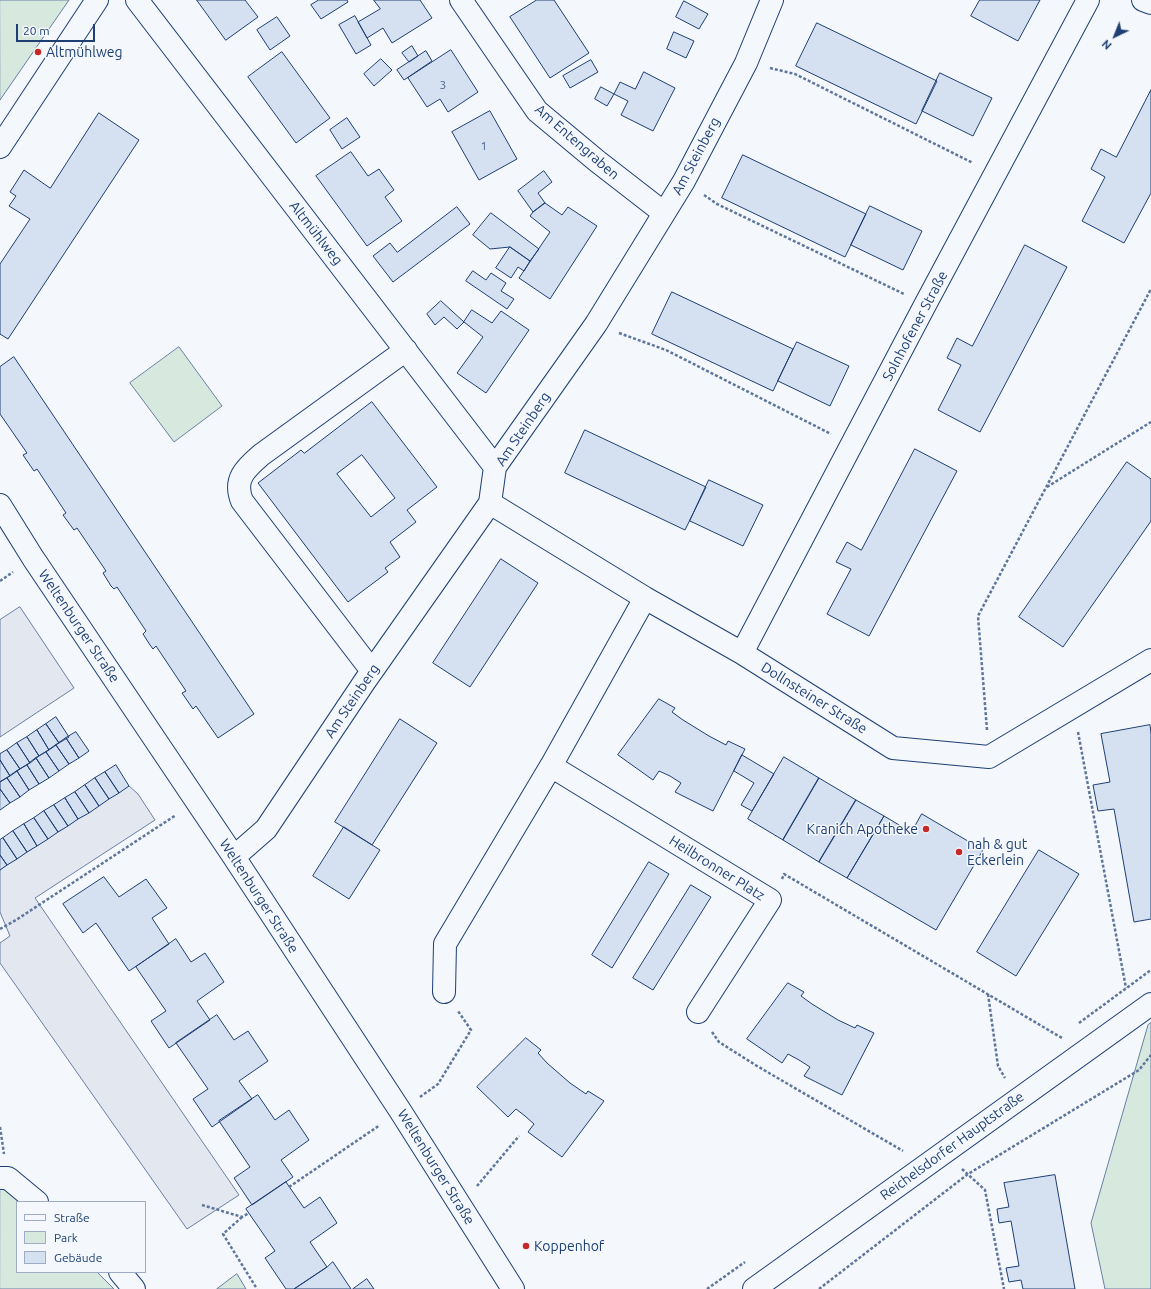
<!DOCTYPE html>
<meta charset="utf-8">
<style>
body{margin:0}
#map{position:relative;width:1151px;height:1289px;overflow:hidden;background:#f4f7fb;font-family:Ubuntu,sans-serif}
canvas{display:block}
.legend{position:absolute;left:16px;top:1201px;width:130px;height:72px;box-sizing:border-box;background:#f4f7fb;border:1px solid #9eadc5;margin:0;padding:5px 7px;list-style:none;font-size:12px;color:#1d3f73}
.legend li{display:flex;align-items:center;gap:8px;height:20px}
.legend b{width:20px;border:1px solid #9eadc5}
.north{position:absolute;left:1095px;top:16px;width:40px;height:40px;-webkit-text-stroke:3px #f4f7fb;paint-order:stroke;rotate:223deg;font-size:11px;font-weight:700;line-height:16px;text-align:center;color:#1d3f73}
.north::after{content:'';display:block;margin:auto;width:14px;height:18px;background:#1d3f73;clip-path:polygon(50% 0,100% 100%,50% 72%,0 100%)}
.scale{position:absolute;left:16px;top:24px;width:79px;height:18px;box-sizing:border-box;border:2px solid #1d3f73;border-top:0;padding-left:5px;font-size:12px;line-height:14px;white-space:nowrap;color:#1d3f73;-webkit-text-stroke:3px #f4f7fb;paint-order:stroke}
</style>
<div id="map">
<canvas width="1151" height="1289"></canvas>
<ul class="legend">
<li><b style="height:5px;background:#f4f7fb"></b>Straße</li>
<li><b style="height:11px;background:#d7e8df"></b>Park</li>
<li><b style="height:11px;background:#d5e0f0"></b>Gebäude</li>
</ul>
<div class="north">N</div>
<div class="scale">20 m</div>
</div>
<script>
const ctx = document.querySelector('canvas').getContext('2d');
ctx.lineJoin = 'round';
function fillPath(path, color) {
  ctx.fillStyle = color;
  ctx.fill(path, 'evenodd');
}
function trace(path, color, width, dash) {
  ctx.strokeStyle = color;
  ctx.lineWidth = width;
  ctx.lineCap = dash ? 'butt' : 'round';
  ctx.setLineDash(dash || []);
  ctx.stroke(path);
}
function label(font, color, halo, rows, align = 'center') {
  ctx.font = font + ' Ubuntu,sans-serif';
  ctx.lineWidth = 3;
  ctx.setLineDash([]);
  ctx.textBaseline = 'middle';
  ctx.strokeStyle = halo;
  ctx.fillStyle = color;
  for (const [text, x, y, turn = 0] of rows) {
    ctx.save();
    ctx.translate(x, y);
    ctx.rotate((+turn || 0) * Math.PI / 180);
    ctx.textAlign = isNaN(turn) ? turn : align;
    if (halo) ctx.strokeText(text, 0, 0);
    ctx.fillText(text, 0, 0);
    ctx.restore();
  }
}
const green = new Path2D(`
 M 0,0 L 69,0 L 0,100 Z
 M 179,347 L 222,406 L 174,442 L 130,383 Z
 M 1151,1023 L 1151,1289 L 1105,1289 L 1091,1223 L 1148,1025 Z
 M 0,1179 L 24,1202 L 17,1202 L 17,1272 L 97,1272 L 114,1289 L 0,1289 Z
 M 237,1274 L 246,1289 L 217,1289 Z`);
fillPath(green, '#d7e8df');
trace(green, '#687fa3', 1);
const parking = new Path2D(`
 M 20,607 L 74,688 L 0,737 L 0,620 Z
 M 129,786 L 138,794 L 155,820 L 35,898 L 239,1195 L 187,1229 L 0,963 L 0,943 L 10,936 L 0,912 L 0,870 Z`);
fillPath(parking, '#e3e8f0');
trace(parking, '#687fa3', 1);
const building = new Path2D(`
 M 197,0 L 245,0 L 258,17 L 226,40 Z
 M 319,0 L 347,0 L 348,2 L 321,19 L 311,5 Z
 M 374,0 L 420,0 L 432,18 L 392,43 L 383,28 L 367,38 L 358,22 L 380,9 Z
 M 537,0 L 554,0 L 589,53 L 550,78 L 510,17 Z
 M 980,0 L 1040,0 L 1018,41 L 971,16 Z
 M 684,1 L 708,14 L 699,29 L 676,17 Z
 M 355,16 L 371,45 L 356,54 L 339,25 Z
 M 277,17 L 290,36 L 270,50 L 257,30 Z
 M 817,23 L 937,81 L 916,124 L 796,66 Z
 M 674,32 L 694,41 L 686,58 L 667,49 Z
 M 412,46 L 418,56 L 409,62 L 402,53 Z
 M 451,50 L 478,92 L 448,112 L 440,99 L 427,107 L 408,78 Z
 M 426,51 L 432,61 L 404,80 L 397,70 Z
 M 282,52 L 330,118 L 296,143 L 248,77 Z
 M 381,59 L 392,70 L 374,86 L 364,74 Z
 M 591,60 L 598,72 L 570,88 L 563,76 Z
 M 644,72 L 675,88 L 653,131 L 621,115 L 628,101 L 614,94 L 620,82 L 635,89 Z
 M 940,73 L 992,98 L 973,136 L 922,111 Z
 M 601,87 L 614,94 L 607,106 L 595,99 Z
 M 1151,90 L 1151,193 L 1124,243 L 1082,221 L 1105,177 L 1091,169 L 1101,149 L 1116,157 Z
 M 490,111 L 517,159 L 479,180 L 452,132 Z
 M 99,113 L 139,140 L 8,339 L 0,334 L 0,264 L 30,219 L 9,206 L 16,196 L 10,192 L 24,170 L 50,188 Z
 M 347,118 L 360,137 L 342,149 L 330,130 Z
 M 351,152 L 368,176 L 379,169 L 394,190 L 385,197 L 402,221 L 367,246 L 316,176 Z
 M 743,155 L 866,214 L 845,257 L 722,198 Z
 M 544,171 L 552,182 L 538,193 L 545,203 L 533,212 L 518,191 Z
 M 545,203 L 562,215 L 568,207 L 597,226 L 550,299 L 519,278 L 550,232 L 530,216 L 533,212 Z
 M 870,206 L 922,231 L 903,270 L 851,245 Z
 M 457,207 L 470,224 L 393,282 L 373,256 L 390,243 L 397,252 Z
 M 491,213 L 539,249 L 530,261 L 510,247 L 490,249 L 473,235 Z
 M 1025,245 L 1067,267 L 980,432 L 938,410 L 961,365 L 947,358 L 957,338 L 972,346 Z
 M 510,247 L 530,261 L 524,271 L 518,267 L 511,278 L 496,268 Z
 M 473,271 L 486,280 L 491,273 L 506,283 L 501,291 L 514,299 L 507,309 L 466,281 Z
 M 672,292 L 793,349 L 773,391 L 652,334 Z
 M 441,301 L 464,322 L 457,329 L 444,317 L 435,325 L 427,314 Z
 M 472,310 L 492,323 L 501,311 L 529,330 L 486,393 L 457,373 L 483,337 L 464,322 Z
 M 797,342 L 849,366 L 830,406 L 778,381 Z
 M 14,357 L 254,714 L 218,738 L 196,706 L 193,709 L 182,693 L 186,691 L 156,646 L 153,649 L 150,645 L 143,634 L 146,631 L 117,587 L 114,589 L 111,586 L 103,573 L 106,571 L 77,528 L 74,530 L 63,515 L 66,513 L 37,469 L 34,471 L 23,455 L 27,453 L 0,414 L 0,367 Z
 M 372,402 L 437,487 L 407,510 L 416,522 L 390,542 L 400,557 L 385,568 L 388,572 L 348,602 L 258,483 L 301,450 L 304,453 ZM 362,455 L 395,498 L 371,517 L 337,474 Z
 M 585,430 L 706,487 L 685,530 L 565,473 Z
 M 915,449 L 957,471 L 869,636 L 827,614 L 851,569 L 836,562 L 847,542 L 861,550 Z
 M 1127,462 L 1151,479 L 1151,521 L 1063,647 L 1019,617 Z
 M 709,480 L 763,505 L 743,546 L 690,521 Z
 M 501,559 L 538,583 L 470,687 L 433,663 Z
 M 659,699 L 675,708 L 672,712 L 683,720 L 709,736 L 726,745 L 728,741 L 745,749 L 713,811 L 675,792 L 681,783 L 670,776 L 659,771 L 653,780 L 618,755 Z
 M 56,717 L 69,737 L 59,743 L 46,724 Z
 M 400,719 L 437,743 L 372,845 L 335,822 Z
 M 46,724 L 59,743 L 49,750 L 37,730 Z
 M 1150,725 L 1151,734 L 1151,919 L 1134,922 L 1114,809 L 1098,811 L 1093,785 L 1110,782 L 1101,734 Z
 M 37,730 L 49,750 L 39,756 L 27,737 Z
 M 76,732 L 89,751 L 79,758 L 66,738 Z
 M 27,737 L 39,756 L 30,763 L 17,743 Z
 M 66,738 L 79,758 L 69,764 L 56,745 Z
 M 17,743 L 30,763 L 20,769 L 7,750 Z
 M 56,745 L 69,764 L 59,771 L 46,752 Z
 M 7,750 L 20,769 L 10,776 L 0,760 L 0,754 Z
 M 46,752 L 59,771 L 49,778 L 36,758 Z
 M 742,755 L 774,774 L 752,811 L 741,805 L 754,783 L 734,771 Z
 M 784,757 L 819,778 L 783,840 L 748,819 Z
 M 36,758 L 49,778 L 39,784 L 27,765 Z
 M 0,760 L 10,776 L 0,782 Z
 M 27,765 L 39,784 L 29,790 L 17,771 Z
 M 116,765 L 129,786 L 119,793 L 105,772 Z
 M 17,771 L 29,790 L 20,797 L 7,778 Z
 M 105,772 L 119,793 L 109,799 L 95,778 Z
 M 7,778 L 20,797 L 10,803 L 0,789 L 0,782 Z
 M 95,778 L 109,799 L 99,806 L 85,785 Z
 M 819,778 L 856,800 L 819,862 L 783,840 Z
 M 85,785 L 99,806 L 89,813 L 75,792 Z
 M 0,789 L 10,803 L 0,810 Z
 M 75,792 L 89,813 L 78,819 L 65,798 Z
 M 65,798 L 78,819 L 68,826 L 54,805 Z
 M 856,800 L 884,816 L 847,878 L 819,862 Z
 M 54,805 L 68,826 L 58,832 L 44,811 Z
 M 44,811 L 58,832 L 48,839 L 34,818 Z
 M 922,814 L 983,850 L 936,930 L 847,878 L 884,816 L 911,832 Z
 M 34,818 L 48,839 L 37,846 L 24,824 Z
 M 24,824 L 37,846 L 27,852 L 13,831 Z
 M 344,827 L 380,850 L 349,899 L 313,876 Z
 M 13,831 L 27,852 L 17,859 L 3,838 Z
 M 3,838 L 17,859 L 7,865 L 0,855 L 0,840 Z
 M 1039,850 L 1079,874 L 1016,976 L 977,952 Z
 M 0,855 L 7,865 L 0,870 Z
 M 649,862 L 669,874 L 612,968 L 592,955 Z
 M 104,877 L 119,897 L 146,879 L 167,908 L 152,918 L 169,944 L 129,971 L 96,923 L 83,933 L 63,904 Z
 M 691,885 L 711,897 L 653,990 L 633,978 Z
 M 176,939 L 191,962 L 205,953 L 224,982 L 197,1001 L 210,1020 L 169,1048 L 151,1021 L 166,1011 L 136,967 Z
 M 788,983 L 804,992 L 801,996 L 812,1004 L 838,1020 L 855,1028 L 857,1025 L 874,1033 L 842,1095 L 804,1076 L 810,1067 L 799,1060 L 788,1054 L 782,1063 L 747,1039 Z
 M 217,1015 L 234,1040 L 248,1031 L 268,1061 L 239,1081 L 252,1099 L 212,1127 L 193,1099 L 208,1089 L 176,1043 Z
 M 526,1038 L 541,1050 L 538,1053 L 547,1063 L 570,1083 L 586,1094 L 588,1091 L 604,1101 L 562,1157 L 528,1132 L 534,1124 L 525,1116 L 516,1109 L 508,1117 L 477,1087 Z
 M 258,1095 L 275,1120 L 289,1110 L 309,1140 L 281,1160 L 293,1177 L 252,1205 L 234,1178 L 250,1167 L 219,1121 Z
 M 1055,1175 L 1075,1289 L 1023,1289 L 1021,1280 L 1009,1282 L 1006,1268 L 1019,1266 L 1011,1221 L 999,1223 L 997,1209 L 1009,1207 L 1004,1183 Z
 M 286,1182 L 304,1208 L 320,1197 L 337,1223 L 310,1242 L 327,1267 L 294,1289 L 286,1289 L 265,1258 L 275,1251 L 246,1209 Z
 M 333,1262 L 351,1289 L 294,1289 L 327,1267 Z
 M 367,1279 L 374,1289 L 353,1289 Z`);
fillPath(building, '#d5e0f0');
trace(building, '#1d3f73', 1);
const minor = new Path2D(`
 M 137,0 L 495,467
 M 461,0 L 537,111 L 597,161 L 664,213
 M 1143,0 L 1151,3
 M 0,147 L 97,0
 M 490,503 L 645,598 L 742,653 L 893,748 L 989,757 L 1151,660
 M 0,505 L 33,558 L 234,857 L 401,1112 L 513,1289
 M 742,653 L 925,305 L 1088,0
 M 372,671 L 242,501 C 233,479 246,468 261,455 L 406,350
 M 551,766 L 770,900 L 698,1012
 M 234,857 L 266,829 L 365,681 L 490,503 L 495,467 L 596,324 L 684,181 L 746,63 L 772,0
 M 444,992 L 445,944 L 551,766 L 645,598
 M 0,1178 L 8,1178 L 37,1202
 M 120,1272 L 134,1289`);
const major = new Path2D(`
 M 754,1289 L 1151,1004`);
trace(minor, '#1d3f73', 24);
trace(major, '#1d3f73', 24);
trace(new Path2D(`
 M 770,68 L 795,74 L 973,163
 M 704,195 L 717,204 L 904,294
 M 619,333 L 666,350 L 831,434
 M 1047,487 L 1151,422
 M 0,581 L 13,572
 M 987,730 L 978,616 L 1151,289
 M 1078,732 L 1126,988
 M 782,879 L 784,874 L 1062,1038
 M 0,929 L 16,920 L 176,815
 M 988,994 L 998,1066 L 1005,1078
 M 1079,1023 L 1151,970
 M 712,1032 L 719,1042 L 757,1066 L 903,1151
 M 420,1097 L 438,1084 L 471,1030 L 458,1011
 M 0,1127 L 4,1154
 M 962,1169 L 985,1190 L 1004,1289
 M 477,1186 L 519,1136
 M 289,1187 L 380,1125
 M 202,1205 L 242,1217 L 249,1213
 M 242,1217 L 223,1234 L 257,1289
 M 707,1289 L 745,1262
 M 819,1289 L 968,1174 L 1139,1070 L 1151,1055`), '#5e769c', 2.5, [3, 2]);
trace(minor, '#f4f7fb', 22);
trace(major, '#f4f7fb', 22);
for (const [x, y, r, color] of [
 [38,52,4,"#c62828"],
 [926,829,4,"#c62828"],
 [959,852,4,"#c62828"],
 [526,1246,4,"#c62828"]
]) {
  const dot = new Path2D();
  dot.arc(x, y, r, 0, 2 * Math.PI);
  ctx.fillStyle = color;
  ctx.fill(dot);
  trace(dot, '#f4f7fb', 1.5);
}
label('12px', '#4b6792', null, [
 ["3",443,85],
 ["1",484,146]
]);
label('14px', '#1d3f73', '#f4f7fb', [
 ["Altmühlweg",46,52],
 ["Kranich Apotheke",918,829,"right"],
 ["nah & gut",967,844],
 ["Eckerlein",967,860],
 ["Koppenhof",534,1246]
], 'left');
label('14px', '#1d3f73', '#f4f7fb', [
 ["Am Entengraben",577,142,41],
 ["Am Steinberg",696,156,-62],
 ["Altmühlweg",316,233,52],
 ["Solnhofener Straße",915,326,-62],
 ["Am Steinberg",523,429,-56],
 ["Weltenburger Straße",79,626,56],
 ["Dollnsteiner Straße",814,698,32],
 ["Am Steinberg",352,701,-56],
 ["Heilbronner Platz",717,868,32],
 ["Weltenburger Straße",259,896,57],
 ["Reichelsdorfer Hauptstraße",952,1146,-36],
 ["Weltenburger Straße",436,1167,58]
]);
</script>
